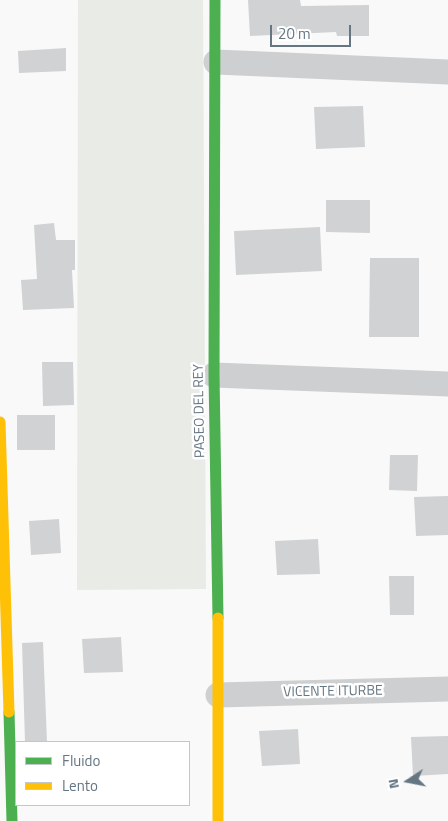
<!DOCTYPE html>
<style>
body{margin:0}
#map{position:relative;width:448px;height:821px;overflow:hidden;background:#f9f9f9;font-family:"Titillium Web",sans-serif}
canvas{display:block}
.legend{position:absolute;left:15px;top:741px;width:175px;height:65px;box-sizing:border-box;background:#fff;border:1px solid #c1c8cd;margin:0;padding:6px 9px;list-style:none;font-size:15px;color:#657683}
.legend li{display:flex;align-items:center;gap:10px;height:25px}
.legend b{width:25px;border:1px solid #c1c8cd}
.north{position:absolute;left:383px;top:756px;width:50px;height:50px;-webkit-text-stroke:4px #fff;paint-order:stroke;rotate:259deg;font-size:14px;font-weight:700;line-height:20px;text-align:center;color:#657683}
.north::after{content:'';display:block;margin:auto;width:18px;height:22px;background:#657683;clip-path:polygon(50% 0,100% 100%,50% 72%,0 100%)}
.scale{position:absolute;left:270px;top:25px;width:81px;height:22px;box-sizing:border-box;border:2px solid #657683;border-top:0;padding-left:6px;font-size:15px;line-height:18px;white-space:nowrap;color:#657683;-webkit-text-stroke:4px #fff;paint-order:stroke}
</style>
<div id="map">
<canvas width="448" height="821"></canvas>
<ul class="legend">
<li><b style="height:6px;background:#4caf50"></b>Fluido</li>
<li><b style="height:6px;background:#ffc107"></b>Lento</li>
</ul>
<div class="north">N</div>
<div class="scale">20 m</div>
</div>
<script>
const ctx = document.querySelector('canvas').getContext('2d');
ctx.lineJoin = 'round';
function fillPath(path, color) {
  ctx.fillStyle = color;
  ctx.fill(path, 'evenodd');
}
function trace(path, color, width, dash) {
  ctx.strokeStyle = color;
  ctx.lineWidth = width;
  ctx.lineCap = dash ? 'butt' : 'round';
  ctx.setLineDash(dash || []);
  ctx.stroke(path);
}
function label(font, color, halo, rows, align = 'center') {
  ctx.font = font + ' "Titillium Web",sans-serif';
  ctx.lineWidth = 5;
  ctx.setLineDash([]);
  ctx.textBaseline = 'middle';
  ctx.strokeStyle = halo;
  ctx.fillStyle = color;
  for (const [text, x, y, turn = 0] of rows) {
    ctx.save();
    ctx.translate(x, y);
    ctx.rotate((+turn || 0) * Math.PI / 180);
    ctx.textAlign = isNaN(turn) ? turn : align;
    if (halo) ctx.strokeText(text, 0, 0);
    ctx.fillText(text, 0, 0);
    ctx.restore();
  }
}
fillPath(new Path2D(`
 M 78,0 L 203,0 L 206,589 L 77,590 Z`), '#e8ebe6');
fillPath(new Path2D(`
 M 248,0 L 300,0 L 301,6 L 369,5 L 369,36 L 337,36 L 336,32 L 250,36 Z
 M 66,48 L 66,71 L 19,73 L 18,51 Z
 M 363,106 L 365,147 L 316,149 L 314,107 Z
 M 326,200 L 370,200 L 370,233 L 326,232 Z
 M 54,223 L 56,240 L 75,240 L 75,270 L 72,270 L 74,308 L 23,310 L 21,280 L 37,279 L 34,225 Z
 M 320,227 L 322,271 L 236,275 L 234,231 Z
 M 370,258 L 419,258 L 419,337 L 369,337 Z
 M 42,362 L 73,362 L 74,405 L 43,406 Z
 M 17,415 L 55,415 L 55,450 L 17,450 Z
 M 390,455 L 418,455 L 417,491 L 389,490 Z
 M 448,496 L 448,535 L 416,536 L 414,497 Z
 M 59,519 L 61,553 L 31,555 L 29,521 Z
 M 318,539 L 320,574 L 277,575 L 275,541 Z
 M 389,576 L 414,576 L 414,615 L 390,615 Z
 M 121,637 L 123,672 L 84,673 L 82,639 Z
 M 43,642 L 47,742 L 25,742 L 22,643 Z
 M 298,729 L 300,764 L 262,766 L 259,731 Z
 M 448,736 L 448,774 L 413,776 L 411,737 Z`), '#d0d2d3');
trace(new Path2D(`
 M 216,62 L 448,72
 M 214,375 L 448,384
 M 218,695 L 448,689`), '#cecfd0', 25);
trace(new Path2D(`
 M 215,0 L 214,375 L 218,618
 M 9,712 L 12,821`), '#4caf50', 11);
trace(new Path2D(`
 M 0,422 L 9,712
 M 218,618 L 218,821`), '#ffc107', 11);
label('14px', '#657683', '#fff', [
 ["PASEO DEL REY",200,411,-91],
 ["VICENTE ITURBE",333,692,-1]
]);
</script>
